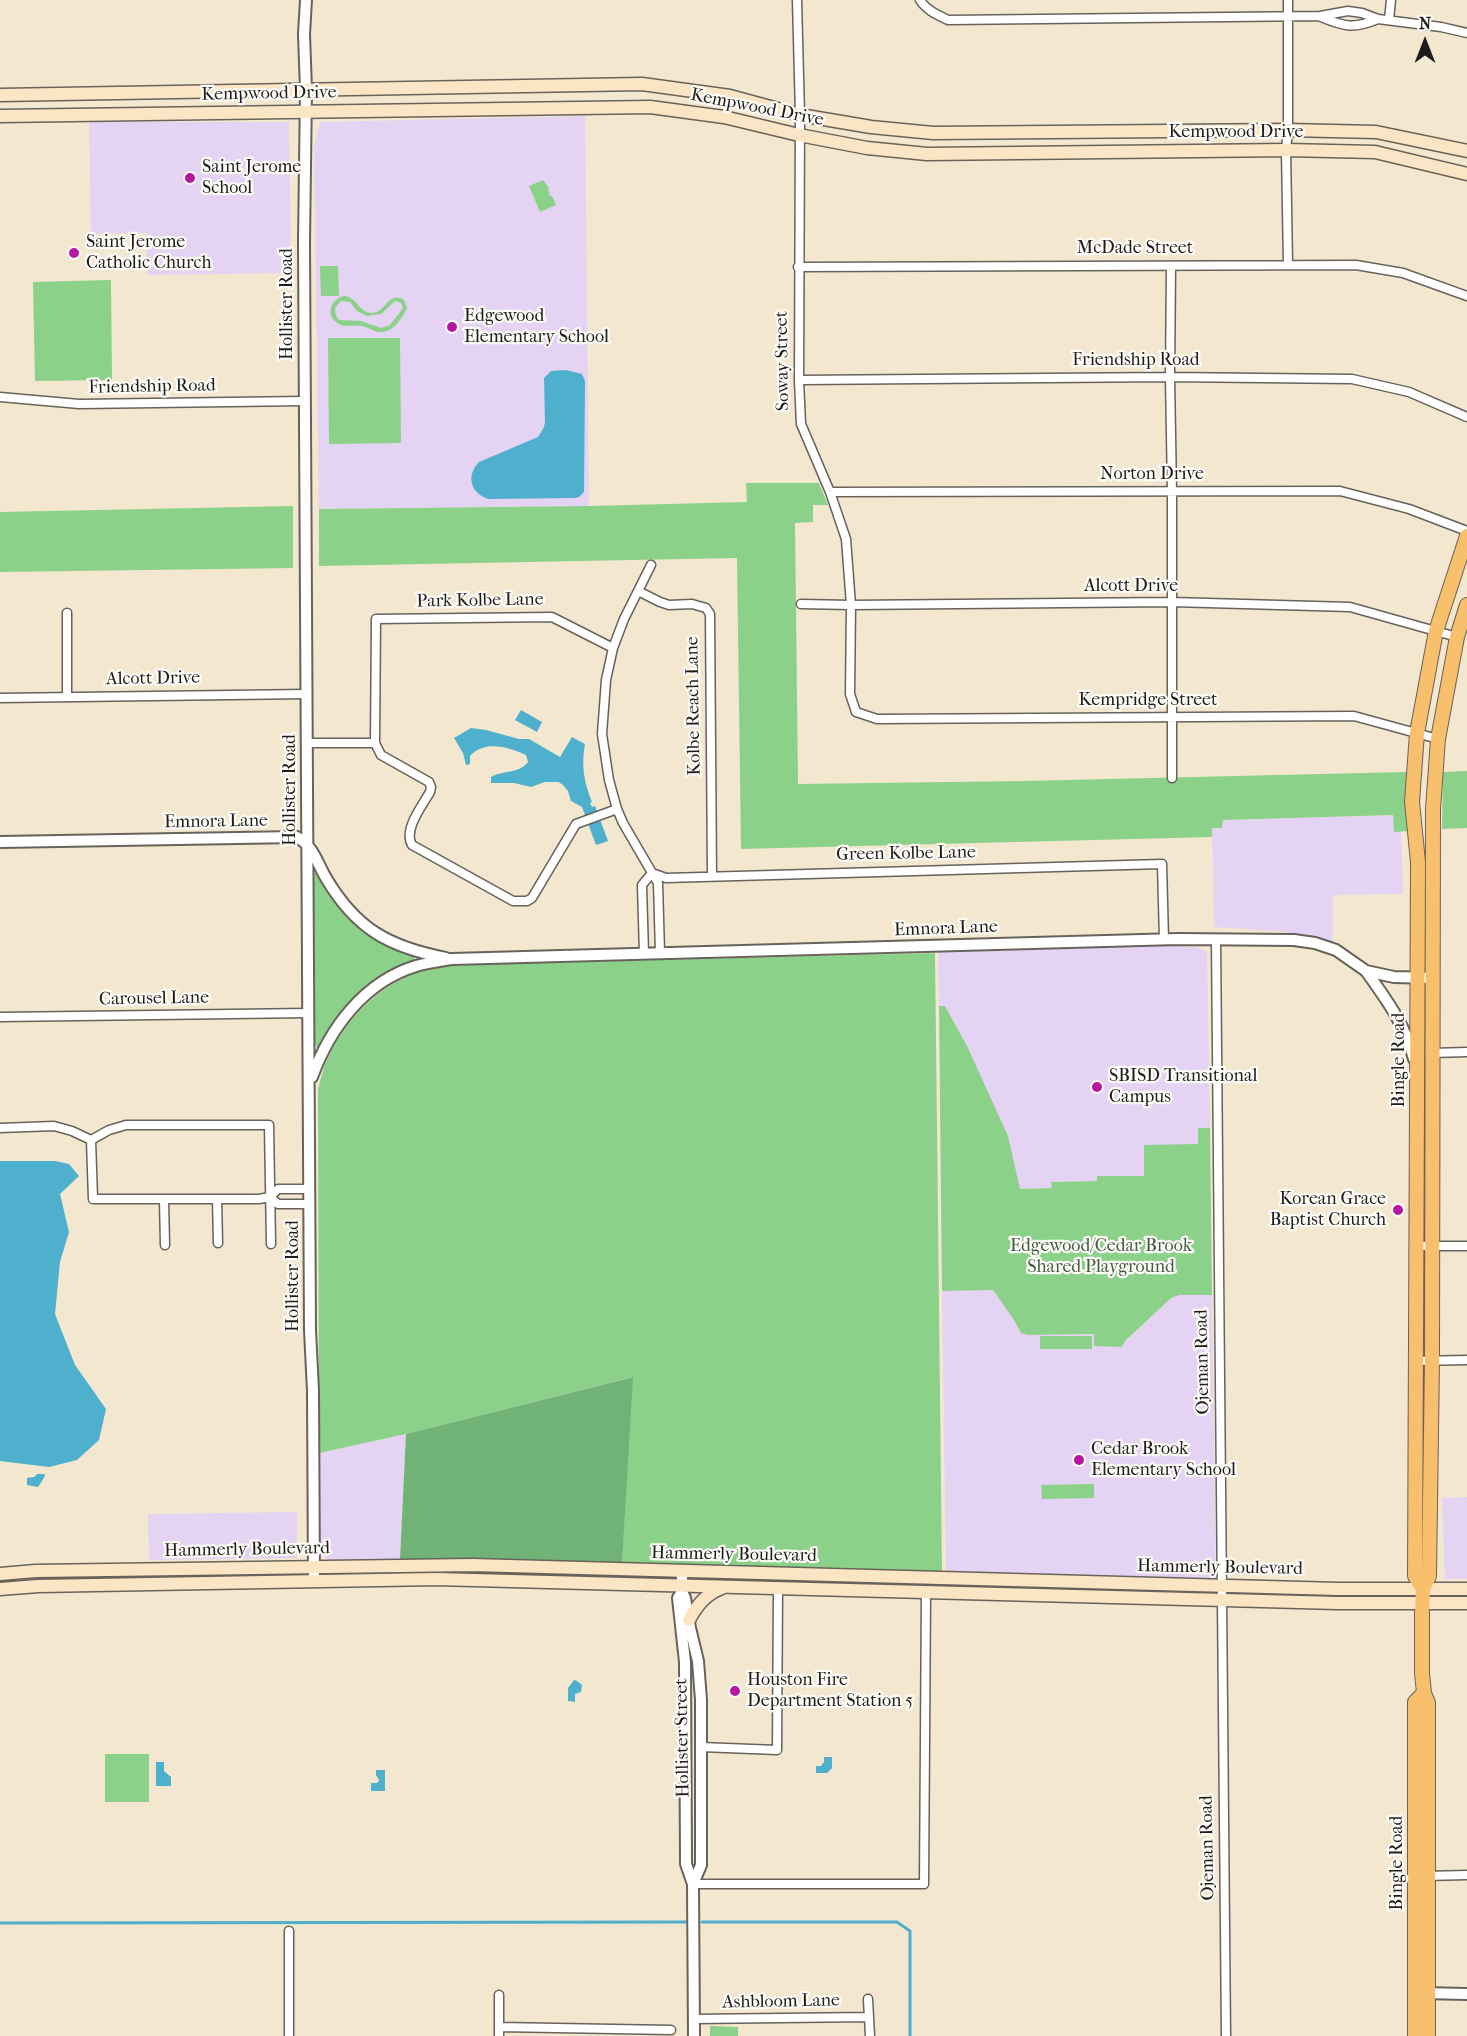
<!DOCTYPE html>
<style>
body{margin:0}
#map{position:relative;width:1467px;height:2036px;overflow:hidden;background:#f3e7cf;font-family:"IM FELL French Canon",serif}
canvas{display:block}
.north{position:absolute;left:1395px;top:12px;width:60px;height:60px;-webkit-text-stroke:4px #fdfcf7;paint-order:stroke;rotate:0deg;font-size:16px;font-weight:700;line-height:24px;text-align:center;color:#1c1c1c}
.north::after{content:'';display:block;margin:auto;width:21px;height:27px;background:#1c1c1c;clip-path:polygon(50% 0,100% 100%,50% 72%,0 100%)}
</style>
<div id="map">
<canvas width="1467" height="2036"></canvas>
<div class="north">N</div>
</div>
<script>
const ctx = document.querySelector('canvas').getContext('2d');
ctx.lineJoin = 'round';
function fillPath(path, color) {
  ctx.fillStyle = color;
  ctx.fill(path, 'evenodd');
}
function trace(path, color, width, dash) {
  ctx.strokeStyle = color;
  ctx.lineWidth = width;
  ctx.lineCap = dash ? 'butt' : 'round';
  ctx.setLineDash(dash || []);
  ctx.stroke(path);
}
function label(font, color, halo, rows, align = 'center') {
  ctx.font = font + ' "IM FELL French Canon",serif';
  ctx.lineWidth = 4.5;
  ctx.setLineDash([]);
  ctx.textBaseline = 'middle';
  ctx.strokeStyle = halo;
  ctx.fillStyle = color;
  for (const [text, x, y, turn = 0] of rows) {
    ctx.save();
    ctx.translate(x, y);
    ctx.rotate((+turn || 0) * Math.PI / 180);
    ctx.textAlign = isNaN(turn) ? turn : align;
    if (halo) ctx.strokeText(text, 0, 0);
    ctx.fillText(text, 0, 0);
    ctx.restore();
  }
}
fillPath(new Path2D(`
 M 585,116 L 589,506 L 319,509 L 314,148 L 320,122 Z
 M 89,122 L 289,122 L 291,273 L 147,275 L 147,233 L 91,234 Z
 M 1393,815 L 1394,831 L 1401,831 L 1403,894 L 1333,895 L 1333,943 L 1287,932 L 1214,927 L 1212,828 L 1222,828 L 1223,820 Z
 M 1137,945 L 1196,947 L 1207,952 L 1210,1128 L 1198,1128 L 1199,1144 L 1145,1176 L 1097,1176 L 1097,1181 L 1052,1182 L 1052,1188 L 1019,1189 L 1008,1136 L 945,1006 L 939,1006 L 938,952 Z
 M 993,1290 L 1014,1320 L 1021,1333 L 1028,1335 L 1094,1334 L 1122,1347 L 1125,1341 L 1171,1298 L 1179,1295 L 1212,1295 L 1216,1580 L 946,1573 L 942,1291 Z
 M 406,1434 L 400,1559 L 328,1560 L 322,1554 L 319,1526 L 319,1453 Z
 M 1467,1497 L 1467,1579 L 1445,1579 L 1442,1498 Z
 M 297,1512 L 297,1558 L 149,1560 L 148,1514 Z`), '#e4d3f2');
fillPath(new Path2D(`
 M 543,180 L 549,188 L 548,189 L 550,196 L 552,196 L 556,205 L 540,212 L 529,186 Z
 M 320,266 L 338,266 L 339,296 L 321,296 Z
 M 111,280 L 112,380 L 35,381 L 33,282 Z
 M 344,296 C 357,297 359,313 372,313 C 386,313 388,290 404,300 L 407,308 C 403,318 392,333 380,332 C 374,332 368,327 362,326 C 354,324 346,328 339,324 C 324,316 331,299 344,296 ZM 341,301 L 350,302 L 357,311 L 367,316 L 381,314 L 395,301 L 401,303 L 403,308 L 390,325 L 381,328 L 361,321 L 339,320 L 336,316 L 335,308 Z
 M 328,338 L 400,338 L 401,443 L 329,444 Z
 M 746,483 L 819,483 L 828,505 L 813,505 L 813,522 L 795,523 L 798,784 L 1024,781 L 1406,772 L 1406,803 L 1409,831 L 1394,832 L 1393,815 L 1223,820 L 1222,828 L 1212,828 L 1212,837 L 741,849 L 737,558 L 319,566 L 319,509 L 589,506 L 747,502 Z
 M 293,506 L 293,568 L 0,572 L 0,512 Z
 M 1467,771 L 1467,828 L 1442,829 L 1443,772 Z
 M 318,871 L 387,944 L 414,956 L 414,961 L 387,976 L 320,1049 L 317,1048 L 314,1040 L 314,873 Z
 M 935,953 L 942,1573 L 622,1564 L 632,1377 L 406,1434 L 319,1453 L 318,1089 C 321,1079 323,1067 328,1058 C 347,1016 384,980 429,969 C 439,966 451,966 461,965 Z
 M 939,1006 L 945,1006 L 967,1046 L 1008,1136 L 1020,1189 L 1052,1188 L 1051,1182 L 1097,1181 L 1097,1176 L 1144,1176 L 1144,1145 L 1198,1144 L 1198,1128 L 1210,1128 L 1212,1295 L 1179,1295 L 1171,1298 L 1125,1341 L 1122,1347 L 1094,1346 L 1094,1334 L 1028,1335 L 1021,1333 L 1014,1320 L 993,1290 L 942,1291 Z
 M 1040,1336 L 1092,1336 L 1092,1349 L 1040,1349 Z
 M 1094,1484 L 1094,1498 L 1042,1499 L 1041,1485 Z
 M 105,1754 L 149,1754 L 149,1802 L 105,1802 Z
 M 710,2026 L 738,2027 L 738,2036 L 710,2036 Z`), '#8cd18a');
fillPath(new Path2D(`
 M 633,1377 L 622,1564 L 400,1559 L 406,1434 Z`), '#71b376');
fillPath(new Path2D(`
 M 566,370 L 582,374 L 585,381 L 584,492 L 579,497 L 574,498 L 488,499 C 470,492 466,476 479,462 L 538,437 L 544,427 L 545,422 L 544,378 L 551,371 Z
 M 521,710 L 542,722 L 537,732 L 515,720 Z
 M 471,728 L 486,730 L 519,739 L 529,739 L 560,757 L 572,737 L 585,744 C 581,764 584,783 592,802 L 590,803 L 592,807 L 595,806 L 608,841 L 596,845 L 582,807 L 571,801 L 568,791 L 562,784 L 558,782 L 545,782 L 531,787 L 514,783 L 491,783 L 491,777 C 503,770 519,774 528,762 L 526,755 C 508,747 485,740 470,756 L 470,764 L 466,765 L 463,753 L 454,738 Z
 M 0,1161 L 55,1161 L 69,1164 L 79,1176 L 60,1194 L 69,1232 L 60,1262 L 55,1314 L 75,1365 L 106,1409 L 99,1440 L 77,1460 L 49,1467 L 0,1461 Z
 M 37,1474 L 44,1474 L 45,1476 L 38,1487 L 27,1485 L 27,1478 L 34,1477 Z
 M 574,1680 L 577,1681 L 582,1685 L 581,1692 L 575,1694 L 575,1702 L 568,1701 L 568,1688 Z
 M 824,1757 L 832,1757 L 832,1768 L 827,1773 L 816,1773 L 816,1766 L 821,1766 L 824,1762 Z
 M 156,1762 L 164,1762 L 164,1771 L 171,1777 L 171,1786 L 156,1786 Z
 M 376,1770 L 385,1770 L 385,1791 L 371,1791 L 371,1783 L 377,1783 L 379,1780 L 376,1775 Z`), '#4eb0cd');
trace(new Path2D(`
 M 702,1922 L 897,1922 L 910,1931 L 910,2036
 M 0,1923 L 686,1922`), '#4eb0cd', 3);
const minor = new Path2D(`
 M 797,0 L 800,115 L 799,380 L 801,424 L 830,492 L 846,539 L 851,605 L 850,694 L 856,712 L 877,719 L 1354,716 L 1438,739
 M 920,0 C 926,10 938,15 948,20 L 1320,16 L 1348,11 L 1362,13 L 1378,19 L 1441,27 L 1467,33
 M 1288,0 L 1288,130 L 1286,150 L 1288,264
 M 1321,17 C 1345,27 1354,29 1378,19
 M 1389,20 L 1391,0
 M 1171,266 L 1170,377 L 1172,492 L 1172,778
 M 798,267 L 1356,265 L 1403,273 L 1467,296
 M 799,380 L 1170,377 L 1352,379 L 1409,392 L 1467,417
 M 0,397 L 79,404 L 305,401
 M 830,492 L 1340,491 L 1409,509 L 1467,531
 M 651,565 L 624,619 L 613,648 L 606,680 L 602,734 L 609,780 L 617,809 L 623,823 L 658,883 L 660,953
 M 638,591 L 660,602 L 669,605 L 692,604 L 706,608 L 710,614 L 712,876
 M 801,604 L 851,605 L 1172,602 L 1350,607 L 1457,637
 M 67,613 L 67,697
 M 0,698 L 307,694
 M 307,743 L 375,743 L 381,755 L 429,782 L 431,787 L 430,792 C 422,806 403,830 412,845 L 513,901 L 527,901 L 532,898 L 576,824 L 617,809
 M 375,743 L 376,619 L 552,617 L 613,648
 M 652,873 L 666,878 L 1162,864 L 1164,940
 M 1216,940 L 1226,2036
 M 644,954 L 642,885 L 652,873
 M 0,1017 L 309,1013
 M 1432,1053 L 1467,1052
 M 0,1128 L 54,1126 L 72,1131 L 91,1140 L 109,1130 L 126,1125 L 269,1125 L 271,1244
 M 91,1140 L 93,1199 L 259,1199 L 270,1197 L 278,1189 L 310,1189
 M 270,1197 L 278,1204 L 310,1204
 M 164,1199 L 165,1245
 M 217,1199 L 218,1243
 M 1416,1246 L 1467,1246
 M 1415,1361 L 1467,1360
 M 701,1747 L 777,1750 L 778,1588
 M 1425,1876 L 1467,1875
 M 693,1884 L 924,1884 L 926,1592
 M 289,1931 L 289,2036
 M 499,1995 L 499,2036
 M 868,1999 L 870,2036
 M 694,2019 L 869,2017
 M 499,2027 L 671,2030`);
const tertiary = new Path2D(`
 M 306,0 L 304,34 L 306,90 L 304,242 L 310,1330 L 313,1391 L 314,1581
 M 0,842 L 297,837 C 314,847 316,861 326,878 C 356,929 389,947 446,958
 M 1366,971 C 1386,999 1406,1026 1414,1059
 M 312,1077 C 330,1028 364,982 416,966 C 427,963 440,961 452,959 L 1178,939 L 1294,940 L 1315,943 L 1336,950 L 1366,971 L 1394,977 L 1432,978
 M 682,1577 L 682,1592 L 678,1598 L 685,1662 L 686,1864 L 693,1884 L 694,2036
 M 683,1594 L 685,1598 L 690,1628 L 698,1661 L 701,1700 L 701,1865 L 693,1884
 M 1422,1993 L 1467,1994`);
const secondary = new Path2D(`
 M 0,95 L 642,84 L 730,96 L 800,115 L 871,127 L 933,133 L 1288,130 L 1376,132 L 1467,151
 M 0,116 L 650,107 L 724,117 L 799,135 L 867,148 L 927,154 L 1286,150 L 1375,152 L 1467,174
 M 0,1574 L 35,1571 L 472,1565 L 1338,1589 L 1467,1589
 M 0,1589 L 38,1586 L 436,1579 L 1337,1603 L 1467,1603
 M 689,1620 C 697,1605 706,1594 722,1588`);
const primary = new Path2D(`
 M 1423,1589 L 1415,1576 L 1418,862 L 1412,802 L 1417,733 L 1436,631 L 1467,536
 M 1415,2036 L 1415,1702 L 1424,1693
 M 1428,2036 L 1428,1703 L 1424,1693 L 1422,1673 L 1422,1612 L 1423,1589 L 1429,1576 L 1432,1361 L 1433,809 L 1438,739 L 1457,637 L 1467,605`);
trace(minor, '#67635b', 11);
trace(tertiary, '#67635b', 14);
trace(secondary, '#67635b', 15);
trace(primary, '#67635b', 16);
trace(minor, '#fff', 8);
trace(tertiary, '#fff', 10);
trace(secondary, '#fce5c4', 12);
trace(primary, '#f8bf6c', 14);
for (const [x, y, r, color] of [
 [190,178,6,"#b5179e"],
 [74,253,6,"#b5179e"],
 [452,327,6,"#b5179e"],
 [1097,1087,6,"#b5179e"],
 [1398,1210,6,"#b5179e"],
 [1079,1460,6,"#b5179e"],
 [735,1691,6,"#b5179e"]
]) {
  const dot = new Path2D();
  dot.arc(x, y, r, 0, 2 * Math.PI);
  ctx.fillStyle = color;
  ctx.fill(dot);
  trace(dot, '#fdfcf7', 2);
}
label('18px', '#1c1c1c', '#fdfcf7', [
 ["Kempwood Drive",269,94,-1],
 ["Kempwood Drive",757,108,11],
 ["Kempwood Drive",1236,133],
 ["McDade Street",1135,249],
 ["Hollister Road",288,304,-90],
 ["Soway Street",783,361,-91],
 ["Friendship Road",1136,361],
 ["Friendship Road",152,387,-1],
 ["Norton Drive",1152,475],
 ["Alcott Drive",1131,587],
 ["Park Kolbe Lane",480,601,-1],
 ["Alcott Drive",153,679,-1],
 ["Kempridge Street",1148,701],
 ["Kolbe Reach Lane",694,706,-91],
 ["Hollister Road",291,790,-90],
 ["Emnora Lane",216,822,-1],
 ["Green Kolbe Lane",906,854,-1],
 ["Emnora Lane",946,929,-2],
 ["Carousel Lane",154,999,-1],
 ["Bingle Road",1400,1060,-90],
 ["Hollister Road",294,1276,-90],
 ["Ojeman Road",1203,1362,-91],
 ["Hammerly Boulevard",247,1550,-1],
 ["Hammerly Boulevard",734,1555,1],
 ["Hammerly Boulevard",1220,1568,1],
 ["Hollister Street",683,1738,-91],
 ["Ojeman Road",1208,1848,-91],
 ["Bingle Road",1398,1863,-90],
 ["Ashbloom Lane",781,2002,-1]
]);
label('18px', '#1c1c1c', '#fdfcf7', [
 ["Saint Jerome",202,168],
 ["School",202,189],
 ["Saint Jerome",86,243],
 ["Catholic Church",86,264],
 ["Edgewood",464,317],
 ["Elementary School",464,338],
 ["SBISD Transitional",1109,1077],
 ["Campus",1109,1098],
 ["Korean Grace",1386,1200,"right"],
 ["Baptist Church",1386,1221,"right"],
 ["Cedar Brook",1091,1450],
 ["Elementary School",1091,1471],
 ["Houston Fire",747,1681],
 ["Department Station 5",747,1702]
], 'left');
label('18px', '#435b42', '#fdfcf7', [
 ["Edgewood/Cedar Brook",1101,1247],
 ["Shared Playground",1101,1268]
]);
</script>
